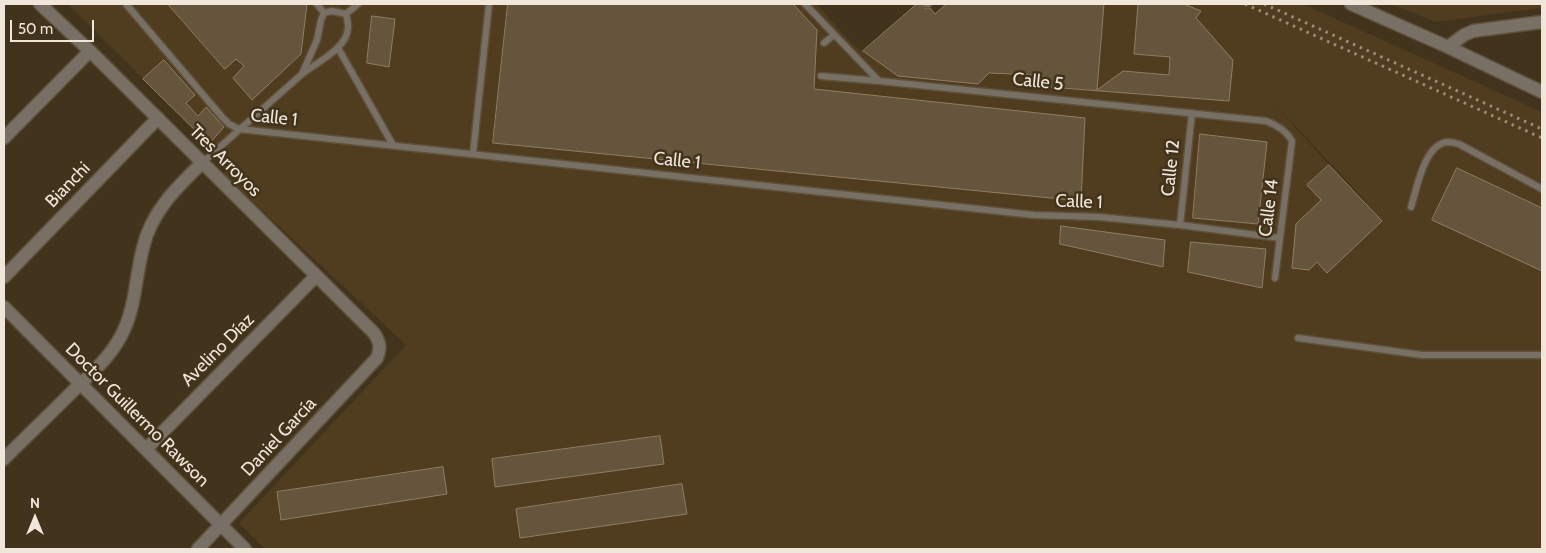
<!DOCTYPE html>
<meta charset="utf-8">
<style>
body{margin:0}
#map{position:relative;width:1546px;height:553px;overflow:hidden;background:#42331c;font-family:Cabin,sans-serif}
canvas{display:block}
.frame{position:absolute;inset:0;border:5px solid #f0e6d9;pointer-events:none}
.north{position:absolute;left:10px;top:493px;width:50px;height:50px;-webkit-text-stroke:4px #42331c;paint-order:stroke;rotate:0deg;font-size:14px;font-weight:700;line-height:20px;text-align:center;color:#f0e6d9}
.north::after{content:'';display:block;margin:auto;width:18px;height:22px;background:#f0e6d9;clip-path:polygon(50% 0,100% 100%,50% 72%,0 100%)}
.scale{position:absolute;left:10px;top:20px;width:84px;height:22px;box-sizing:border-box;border:2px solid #f0e6d9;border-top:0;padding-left:6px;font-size:15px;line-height:18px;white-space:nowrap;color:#f0e6d9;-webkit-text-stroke:4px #42331c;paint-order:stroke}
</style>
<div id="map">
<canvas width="1546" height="553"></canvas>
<div class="frame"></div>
<div class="north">N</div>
<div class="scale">50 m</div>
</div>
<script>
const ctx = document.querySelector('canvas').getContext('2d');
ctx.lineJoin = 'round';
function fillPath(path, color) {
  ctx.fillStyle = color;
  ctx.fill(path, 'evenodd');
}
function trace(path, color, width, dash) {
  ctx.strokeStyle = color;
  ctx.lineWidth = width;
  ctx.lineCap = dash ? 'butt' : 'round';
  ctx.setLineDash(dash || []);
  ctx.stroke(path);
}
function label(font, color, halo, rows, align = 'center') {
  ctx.font = font + ' Cabin,sans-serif';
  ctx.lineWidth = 5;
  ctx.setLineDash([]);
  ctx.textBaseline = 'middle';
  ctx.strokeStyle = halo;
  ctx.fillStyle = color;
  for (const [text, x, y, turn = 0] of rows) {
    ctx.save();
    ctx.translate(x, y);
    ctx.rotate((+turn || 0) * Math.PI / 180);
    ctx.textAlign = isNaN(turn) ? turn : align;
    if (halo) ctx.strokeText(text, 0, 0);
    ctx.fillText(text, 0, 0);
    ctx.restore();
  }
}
fillPath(new Path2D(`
 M 68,4 L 817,4 L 852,44 L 898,76 L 978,4 L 1303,4 L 1542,112 L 1542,549 L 265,549 L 239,523 L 406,345 L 223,174 L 229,164 ZM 1270,99 L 1362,197 L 1372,210 L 1329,165 Z
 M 1391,4 L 1542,4 L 1542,8 L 1435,22 Z`), '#503c1e');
const building = new Path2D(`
 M 168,4 L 307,4 L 301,54 L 252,100 L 233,78 L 244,66 L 236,59 L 225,69 Z
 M 508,4 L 793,4 L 817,30 L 814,89 L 1085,118 L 1081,201 L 493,143 Z
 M 917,4 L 922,4 L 925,9 L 930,8 L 935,14 L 946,4 L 1104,4 L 1097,90 L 1123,71 L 1169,75 L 1170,57 L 1134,54 L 1138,4 L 1184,4 L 1201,11 L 1196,18 L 1233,60 L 1229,101 L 1036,86 L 1037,75 L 989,73 L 978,84 L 898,76 L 863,51 Z
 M 372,16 L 395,19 L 389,67 L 367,63 Z
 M 164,60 L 195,95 L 186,103 L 198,116 L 206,107 L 224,127 L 209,144 L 143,79 Z
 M 1200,134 L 1267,142 L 1258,224 L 1193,218 Z
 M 1329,165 L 1382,221 L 1327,273 L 1317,262 L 1309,270 L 1292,268 L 1296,224 L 1321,200 L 1307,185 Z
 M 1457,168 L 1542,208 L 1542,271 L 1432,220 Z
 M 1061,226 L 1165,240 L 1163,267 L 1060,244 Z
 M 1191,242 L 1266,249 L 1262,288 L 1188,272 Z
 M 660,436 L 664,464 L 495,487 L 492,459 Z
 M 443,467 L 447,494 L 281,520 L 277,492 Z
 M 682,484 L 687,514 L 520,538 L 516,509 Z`);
fillPath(building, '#65553d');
trace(building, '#8f7d64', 1);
const service = new Path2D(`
 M 126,4 L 222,117 L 229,124 L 239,129 L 1034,215 L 1099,217 L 1180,225 L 1280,238
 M 317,4 L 324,13
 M 805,4 L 879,81 L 1266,121 C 1277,125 1286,130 1292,141 L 1275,278
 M 927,4 L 928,4
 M 824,43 L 834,35
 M 338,48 L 393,145
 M 303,73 C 318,62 349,47 348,26 C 348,22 347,18 346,14
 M 821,76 L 879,81
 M 473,154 L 489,4
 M 203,162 L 302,74 L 317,40 L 321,20 L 324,13 L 332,11 L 346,14 L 358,4
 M 1411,207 C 1417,188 1424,145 1447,142 C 1451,142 1456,143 1459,144 L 1542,189
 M 1180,225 L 1192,113
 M 1298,338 L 1422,355 L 1542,355`);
const minor = new Path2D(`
 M 40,4 L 90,51 L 374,333 C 380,342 381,348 377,358 L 198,549
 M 1351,4 L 1448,47 L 1542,92
 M 1448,47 L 1464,35 L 1473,31 L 1542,22
 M 4,138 L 90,51
 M 4,277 L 158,118
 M 146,449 L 316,276
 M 4,459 C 27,436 51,413 74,390 C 91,374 110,357 121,336 C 136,308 135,278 143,248 C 151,212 177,187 203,162`);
const tertiary = new Path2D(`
 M 4,307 L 245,549`);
trace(service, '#5e503a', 9);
trace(minor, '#5e503a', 15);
trace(tertiary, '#5e503a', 15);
trace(service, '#787065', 6);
trace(minor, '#787065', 12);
trace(tertiary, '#787065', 12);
trace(new Path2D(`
 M 1245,4 L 1542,138
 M 1264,4 L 1542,129`), '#988c7a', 3, [2.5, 5]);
label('18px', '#f0e6d9', '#42331c', [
 ["Calle 5",1038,82,6],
 ["Calle 1",274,118,6],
 ["Tres Arroyos",225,161,45],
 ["Calle 1",677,161,6],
 ["Calle 12",1171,168,-84],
 ["Bianchi",68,185,-46],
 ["Calle 1",1079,202,2],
 ["Calle 14",1269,208,-83],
 ["Avelino Díaz",218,350,-45],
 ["Doctor Guillermo Rawson",137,415,45],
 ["Daniel García",279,437,-47]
]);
</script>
